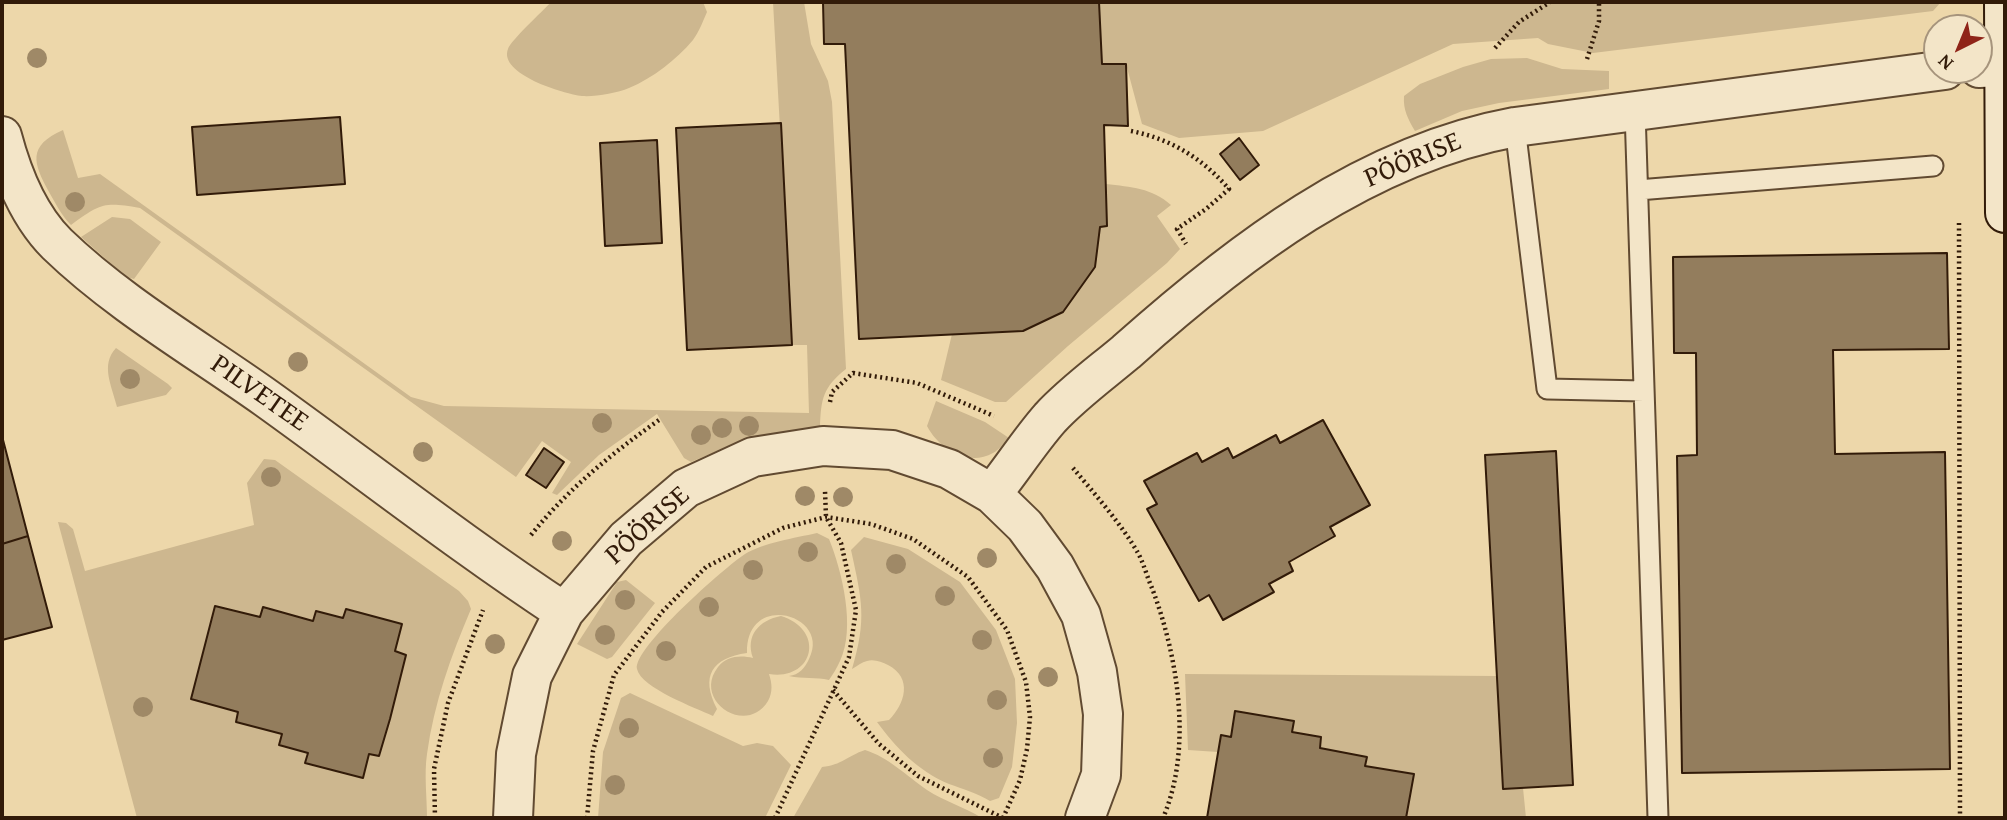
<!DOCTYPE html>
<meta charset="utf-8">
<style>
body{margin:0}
#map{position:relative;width:2007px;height:820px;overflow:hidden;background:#edd7aa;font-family:"Gentium Book Plus",serif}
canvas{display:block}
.frame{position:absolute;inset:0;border:4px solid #321b09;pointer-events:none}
.north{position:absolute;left:1923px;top:14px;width:70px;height:70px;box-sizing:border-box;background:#f3e5c8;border:2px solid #a6947c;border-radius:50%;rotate:223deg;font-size:19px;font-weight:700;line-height:28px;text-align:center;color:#321b09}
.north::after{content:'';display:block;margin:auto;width:24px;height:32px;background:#8f2418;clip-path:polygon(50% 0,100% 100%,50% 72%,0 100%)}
</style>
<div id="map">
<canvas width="2007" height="820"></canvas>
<div class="frame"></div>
<div class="north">N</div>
</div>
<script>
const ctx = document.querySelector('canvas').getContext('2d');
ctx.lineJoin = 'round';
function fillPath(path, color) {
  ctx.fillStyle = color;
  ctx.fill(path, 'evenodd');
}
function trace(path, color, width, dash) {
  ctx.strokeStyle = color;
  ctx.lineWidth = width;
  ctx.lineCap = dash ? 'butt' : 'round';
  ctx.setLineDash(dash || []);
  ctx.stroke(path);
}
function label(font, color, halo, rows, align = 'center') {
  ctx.font = font + ' "Gentium Book Plus",serif';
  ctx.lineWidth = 5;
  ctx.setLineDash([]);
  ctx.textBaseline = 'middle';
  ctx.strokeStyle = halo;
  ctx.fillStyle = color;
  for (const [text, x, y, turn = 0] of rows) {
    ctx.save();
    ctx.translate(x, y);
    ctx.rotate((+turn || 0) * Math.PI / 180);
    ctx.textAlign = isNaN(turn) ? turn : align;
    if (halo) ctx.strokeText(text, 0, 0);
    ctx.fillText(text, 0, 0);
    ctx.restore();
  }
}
fillPath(new Path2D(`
 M 551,2 L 703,2 L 707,12 C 703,21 699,32 693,40 C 676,60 653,78 629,88 C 617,93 595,97 582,96 C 564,94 498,74 508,49 C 511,40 543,11 551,2 Z
 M 773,2 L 804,2 L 811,44 L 828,81 L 832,102 L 846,369 C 823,387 821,399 820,427 L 751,437 L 691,462 L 684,458 L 657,414 L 599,455 L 557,495 L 552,493 L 571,462 L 542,441 L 516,477 L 140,208 C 104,202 101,203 71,225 C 61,215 56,204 49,192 C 33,163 27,146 63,130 L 78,178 L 100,174 L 411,397 L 444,406 L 809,413 L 807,345 L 792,345 Z
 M 1099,2 L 1941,2 L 1933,11 L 1593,53 L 1548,44 L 1538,38 L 1453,44 L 1263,131 L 1179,138 L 1142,124 L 1126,64 L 1102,64 Z
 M 1527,58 L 1562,69 L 1609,71 L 1609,89 L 1499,103 L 1462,111 L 1415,131 C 1408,119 1403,110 1404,96 L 1420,84 L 1463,67 L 1491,59 Z
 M 1106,184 C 1131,187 1152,188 1171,205 L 1157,216 L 1180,249 L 1167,263 L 1068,346 L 1006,402 L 995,402 L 941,380 L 952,334 L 1023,331 L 1063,312 L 1095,267 L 1100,227 L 1107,225 Z
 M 112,217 L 130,219 L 161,242 L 134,279 L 126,277 L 81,237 Z
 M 116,348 L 168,384 L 172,388 L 166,395 L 117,407 C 112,386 100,365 116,348 Z
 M 936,401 L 985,422 L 1009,438 C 1004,443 999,450 993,453 C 968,467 939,449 927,426 Z
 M 264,459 L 275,460 L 459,591 L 468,601 L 471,609 C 451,656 434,703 427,754 C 424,774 427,797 427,818 L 137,818 L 58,522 L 66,523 L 73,529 L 85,571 L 254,525 L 247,483 ZM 215,606 L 260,617 L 263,607 L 313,621 L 316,611 L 343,618 L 395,651 L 390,719 L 379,756 L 369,754 L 363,778 L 306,763 L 308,753 L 279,745 L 282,734 L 236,722 L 238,712 L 191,699 Z
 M 817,533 L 829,539 C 842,571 856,628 840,661 C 837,668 833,674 829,680 C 816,677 803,679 789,676 C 799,675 805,668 809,659 C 832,615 746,590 747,653 C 712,658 700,676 717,709 L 713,716 C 696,708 641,688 637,669 C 633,648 725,567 745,554 C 763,543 795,538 817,533 Z
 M 864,537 L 908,549 L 960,582 L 996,630 L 1015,679 L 1017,723 L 1012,767 L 999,798 L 990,801 C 977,793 963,789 949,784 C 918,771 896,748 877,722 L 889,720 C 905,704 913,678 888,665 C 882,662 874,659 867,661 C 862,662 857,666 852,669 C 867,619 862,600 851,550 Z
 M 626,580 L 655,603 L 612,657 L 607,659 L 577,644 L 617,582 Z
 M 781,616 C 826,630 814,681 769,674 C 772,683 773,692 768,701 C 746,737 692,700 718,667 C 727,656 740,655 753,658 C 745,636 759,620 781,616 Z
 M 1185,674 L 1497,676 L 1503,788 L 1523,788 L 1526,818 L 1406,818 L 1414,774 L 1365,766 L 1367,757 L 1320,748 L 1321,737 L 1292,732 L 1294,721 L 1235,712 L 1231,737 L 1221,735 L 1218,752 L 1188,750 Z
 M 630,693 L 743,746 L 757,743 L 773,746 L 791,765 L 765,818 L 598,818 L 603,752 L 621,698 Z
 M 865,750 C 888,757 907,776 927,790 C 944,801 964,807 982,818 L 793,818 L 822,767 C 842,765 847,756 865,750 Z`), '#cdb78f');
const building = new Path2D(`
 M 823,2 L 1099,2 L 1102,64 L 1126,64 L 1128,126 L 1104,125 L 1107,226 L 1100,227 L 1095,267 L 1063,312 L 1023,331 L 859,339 L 845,44 L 824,44 Z
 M 340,117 L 345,184 L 197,195 L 192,127 Z
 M 781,123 L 792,345 L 687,350 L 676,128 Z
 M 1239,138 L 1259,165 L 1240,180 L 1220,154 Z
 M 657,140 L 662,243 L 605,246 L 600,143 Z
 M 1947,253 L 1949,349 L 1833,350 L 1835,454 L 1945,452 L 1950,769 L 1682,773 L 1677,456 L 1697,455 L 1696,353 L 1674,353 L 1673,257 Z
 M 1323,420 L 1370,505 L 1330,527 L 1335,536 L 1289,562 L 1293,571 L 1269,584 L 1274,592 L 1223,620 L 1209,595 L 1199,601 L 1147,509 L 1157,504 L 1144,481 L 1197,453 L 1202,462 L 1228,448 L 1233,458 L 1276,435 L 1280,443 Z
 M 2,436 L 28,536 L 2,544 Z
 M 544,448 L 564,462 L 546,488 L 526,475 Z
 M 1556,451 L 1573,785 L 1503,789 L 1485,455 Z
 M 28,536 L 52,627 L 2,640 L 2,544 Z
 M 215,606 L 260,617 L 263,607 L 313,621 L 316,611 L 343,618 L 346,609 L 402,624 L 395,651 L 406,655 L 390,719 L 379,756 L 369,754 L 363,778 L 305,763 L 308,753 L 279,745 L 282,734 L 236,722 L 238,712 L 191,699 Z
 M 1235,711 L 1294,721 L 1292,732 L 1321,737 L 1320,748 L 1367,757 L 1365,766 L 1414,774 L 1406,818 L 1207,818 L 1221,735 L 1231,737 Z`);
fillPath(building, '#937d5d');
trace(building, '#321b09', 2);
const service = new Path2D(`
 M 1635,111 L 1658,818
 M 1515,127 L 1547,389 L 1644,391
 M 1638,190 L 1933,166`);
const minor = new Path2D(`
 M 1979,68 L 2004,67
 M 2,136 C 12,174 28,215 57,244 C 118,303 197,349 266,398 C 365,469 462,545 564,612
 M 992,494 C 1012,469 1029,442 1050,418 C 1072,394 1101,373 1126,352 C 1238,252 1364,155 1515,127 L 1945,70
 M 513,818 L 516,754 L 532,676 L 564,612 L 626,539 L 686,488 L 753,457 L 823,446 L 892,450 L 949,469 L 992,494 L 1025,526 L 1055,567 L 1081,615 L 1097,672 L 1103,714 L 1101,775 L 1085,818`);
const secondary = new Path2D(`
 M 2004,2 L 2005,213`);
trace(service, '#614a31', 23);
trace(minor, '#614a31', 42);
trace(secondary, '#321b09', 42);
trace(new Path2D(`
 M 1495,48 L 1519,22 L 1550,2
 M 1587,59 L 1599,21 L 1599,2
 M 1131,131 C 1171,139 1202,158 1229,189 L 1206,209 L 1177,229 L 1186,244
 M 1959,223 L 1960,818
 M 830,402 L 832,392 L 853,373 L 917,383 L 994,416
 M 1073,468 C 1094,493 1122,525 1138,553 C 1144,564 1147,577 1152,588 C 1178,657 1193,748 1163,818
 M 531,535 C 568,489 611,454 659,420
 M 833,690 L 879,744 L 918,776 L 1003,818
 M 435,818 L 434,769 L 448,703 L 483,610
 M 587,818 L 593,751 L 614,675 L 662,612 L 706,567 L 783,528 L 826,517 L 871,524 L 913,539 L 968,577 L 1007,630 L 1026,682 L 1030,717 L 1027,749 L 1020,780 L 1003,818
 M 775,818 L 849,657 L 856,610 L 841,543 L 826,517 L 825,491`), '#321b09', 4.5, [2, 3.5]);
trace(service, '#f3e5c8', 19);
trace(minor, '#f3e5c8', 38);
trace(secondary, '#f3e5c8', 38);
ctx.fillStyle = '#9f8967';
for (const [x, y] of [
 [37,58],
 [75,202],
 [298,362],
 [130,379],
 [602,423],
 [749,426],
 [722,428],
 [701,435],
 [423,452],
 [271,477],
 [805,496],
 [843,497],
 [562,541],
 [808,552],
 [987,558],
 [896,564],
 [753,570],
 [945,596],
 [625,600],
 [709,607],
 [605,635],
 [982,640],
 [495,644],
 [666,651],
 [1048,677],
 [997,700],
 [143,707],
 [629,728],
 [993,758],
 [615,785]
]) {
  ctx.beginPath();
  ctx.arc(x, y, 10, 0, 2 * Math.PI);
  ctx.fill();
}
label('28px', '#321b09', '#f3e5c8', [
 ["PÖÖRISE",1413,161,-23],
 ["PILVETEE",259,394,35],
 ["PÖÖRISE",648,526,-42]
]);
</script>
